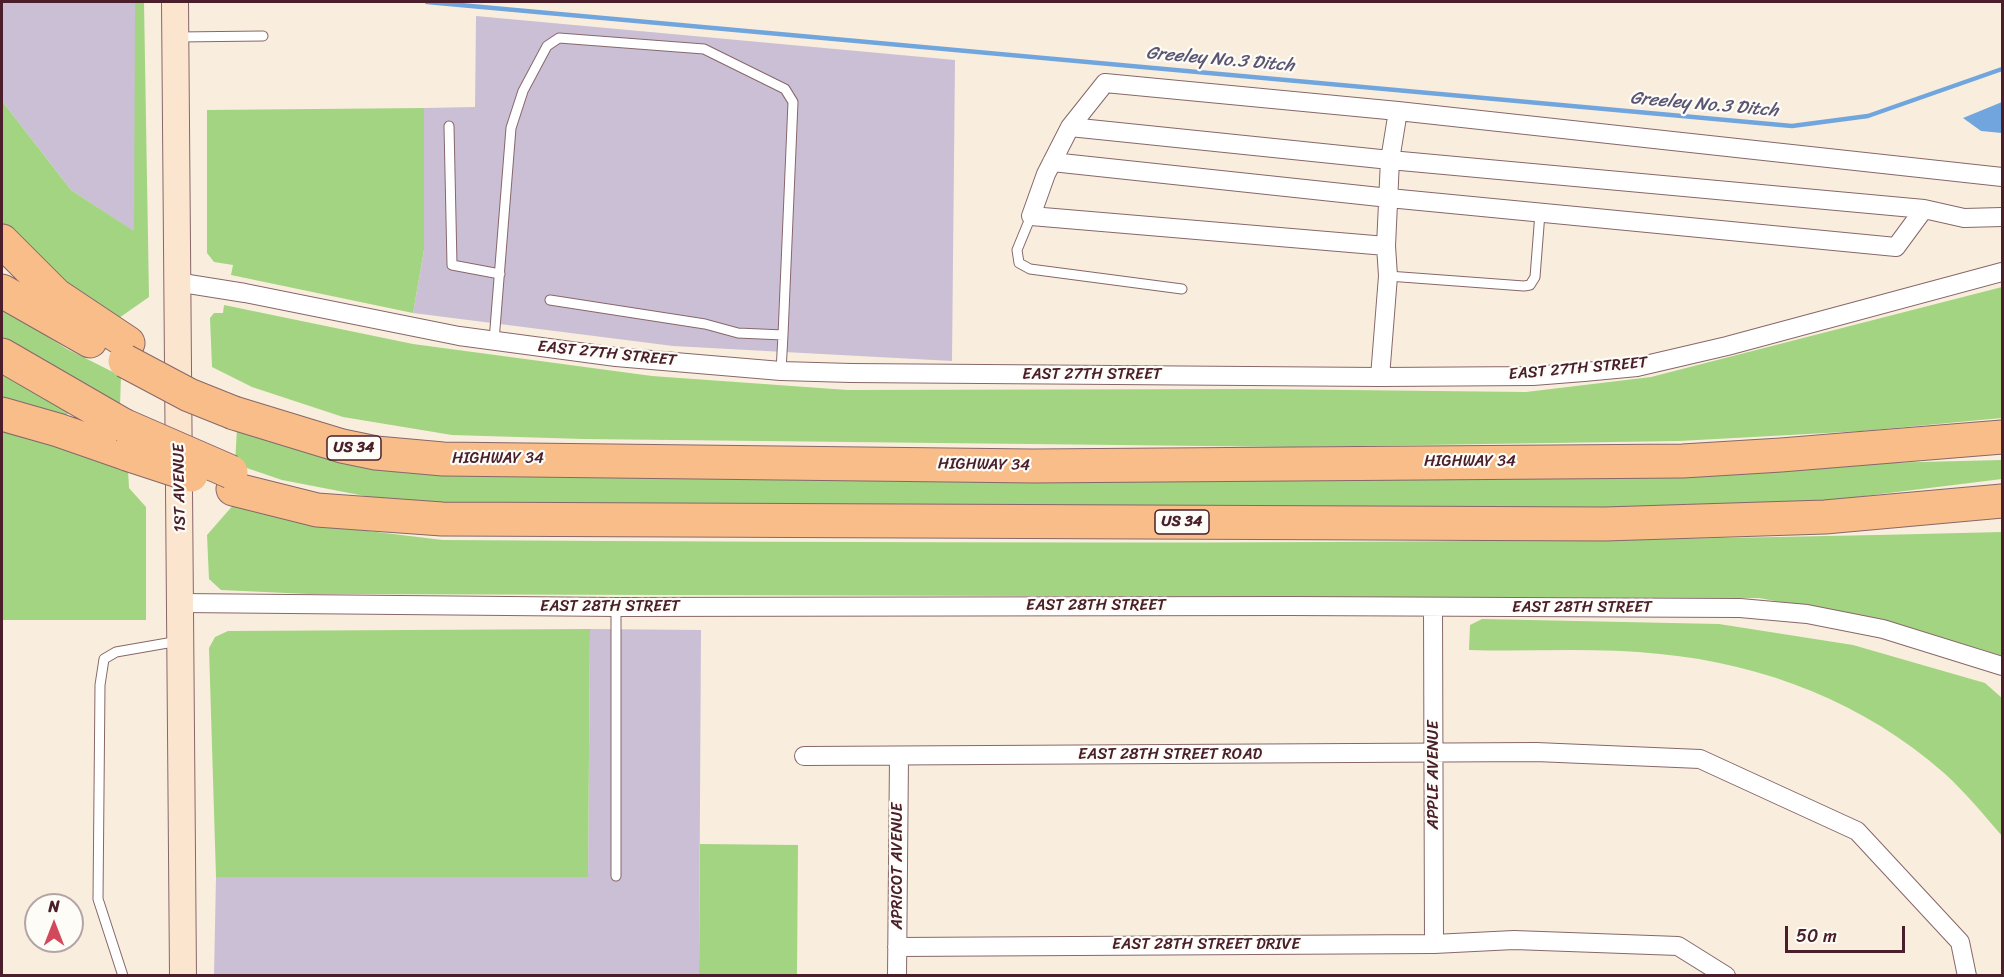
<!DOCTYPE html>
<style>
body{margin:0}
#map{position:relative;width:2004px;height:977px;overflow:hidden;background:#f9eede;font-family:Sriracha,sans-serif}
canvas{display:block}
.frame{position:absolute;inset:0;border:3px solid #4a1f2b;pointer-events:none}
.north{position:absolute;left:24px;top:893px;width:60px;height:60px;box-sizing:border-box;background:#fdfcf7;border:2px solid #b5a4a5;border-radius:50%;rotate:0deg;font-size:16px;font-weight:700;line-height:24px;text-align:center;color:#4a1f2b}
.north::after{content:'';display:block;margin:auto;width:21px;height:27px;background:#d1495b;clip-path:polygon(50% 0,100% 100%,50% 72%,0 100%)}
.scale{position:absolute;left:1785px;top:926px;width:120px;height:27px;box-sizing:border-box;border:3px solid #4a1f2b;border-top:0;padding-left:8px;font-size:18px;line-height:21px;white-space:nowrap;color:#4a1f2b;-webkit-text-stroke:4px #fdfcf7;paint-order:stroke}
</style>
<div id="map">
<canvas width="2004" height="977"></canvas>
<div class="frame"></div>
<div class="north">N</div>
<div class="scale">50 m</div>
</div>
<script>
const ctx = document.querySelector('canvas').getContext('2d');
ctx.lineJoin = 'round';
function fillPath(path, color) {
  ctx.fillStyle = color;
  ctx.fill(path, 'evenodd');
}
function trace(path, color, width, dash) {
  ctx.strokeStyle = color;
  ctx.lineWidth = width;
  ctx.lineCap = dash ? 'butt' : 'round';
  ctx.setLineDash(dash || []);
  ctx.stroke(path);
}
function label(font, color, halo, rows, align = 'center') {
  ctx.font = font + ' Sriracha,sans-serif';
  ctx.lineWidth = 4.5;
  ctx.setLineDash([]);
  ctx.textBaseline = 'middle';
  ctx.strokeStyle = halo;
  ctx.fillStyle = color;
  for (const [text, x, y, turn = 0] of rows) {
    ctx.save();
    ctx.translate(x, y);
    ctx.rotate((+turn || 0) * Math.PI / 180);
    ctx.textAlign = isNaN(turn) ? turn : align;
    if (halo) ctx.strokeText(text, 0, 0);
    ctx.fillText(text, 0, 0);
    ctx.restore();
  }
}
fillPath(new Path2D(`
 M 2,2 L 135,2 L 135,232 L 71,190 L 2,101 Z
 M 476,16 L 955,60 L 952,361 L 673,346 L 413,313 L 424,250 L 424,108 L 475,107 Z
 M 590,629 L 701,630 L 699,975 L 214,976 L 216,877 L 588,877 Z`), '#cbbfd5');
fillPath(new Path2D(`
 M 135,2 L 144,2 L 149,297 L 119,318 L 65,285 L 2,223 L 2,101 L 71,190 L 134,231 Z
 M 424,108 L 424,250 L 413,313 L 231,275 L 233,265 L 214,262 L 207,253 L 207,110 Z
 M 2002,287 L 2002,418 L 1863,431 L 1679,441 L 1295,447 L 584,439 L 452,435 L 343,417 L 252,387 L 212,367 L 210,318 L 214,313 L 223,313 L 224,305 L 413,344 L 652,376 L 848,390 L 1257,389 L 1526,392 L 1651,377 Z
 M 2,307 L 67,349 L 121,376 L 120,407 L 2,341 Z
 M 2,368 L 71,413 L 57,418 L 2,402 Z
 M 237,428 L 286,445 L 1839,464 L 2002,460 L 2002,479 L 1816,502 L 1601,512 L 463,508 L 370,497 L 282,480 L 235,464 Z
 M 2,430 L 128,469 L 129,488 L 146,507 L 146,620 L 2,620 Z
 M 235,503 L 318,525 L 443,540 C 963,543 1483,546 2002,532 L 2002,656 C 1923,630 1841,613 1759,598 L 308,594 L 221,590 L 209,579 L 207,535 Z
 M 1482,619 L 1719,624 L 1853,645 L 1985,683 L 2002,698 L 2002,836 C 1984,815 1965,792 1944,773 C 1865,703 1764,664 1660,654 C 1596,647 1532,652 1469,650 L 1470,625 Z
 M 590,629 L 588,877 L 216,877 L 209,648 L 215,637 L 228,631 Z
 M 700,844 L 798,845 L 797,975 L 699,975 Z`), '#a3d482');
fillPath(new Path2D(`
 M 2002,102 L 2002,133 L 1981,131 L 1963,118 Z`), '#71a5dd');
trace(new Path2D(`
 M 427,2 L 1792,126 L 1868,116 L 2002,69`), '#71a5dd', 4.5);
const lane = new Path2D(`
 M 178,37 L 263,36
 M 449,126 L 452,265 L 500,274
 M 1031,216 L 1017,250 L 1019,263 L 1030,269 L 1182,289
 M 1388,276 L 1524,286 L 1530,285 L 1535,277 L 1540,213
 M 550,300 L 705,324 L 738,333 L 783,335 L 781,371
 M 494,341 L 511,128 L 523,91 L 547,46 L 559,38 L 704,49 L 785,89 L 793,102 L 783,335
 M 616,607 L 616,876
 M 123,976 L 98,899 L 100,685 L 104,659 L 116,652 L 179,641`);
const street = new Path2D(`
 M 1070,127 L 1390,160 L 1924,209 L 1964,218 L 2002,217
 M 1052,162 L 1389,198 L 1896,247 L 1924,209
 M 1386,246 L 1031,216 L 1046,174 L 1070,127 L 1105,83 L 1398,111 L 2002,177
 M 176,282 L 245,293 L 459,336 L 616,357 L 781,371 L 851,373 L 1380,377 L 1533,376 L 1584,372 L 1637,367 L 1727,346 L 2002,272
 M 1380,377 L 1388,276 L 1386,246 L 1390,160 L 1398,111
 M 181,603 L 616,607 L 1289,606 L 1740,608 L 1807,614 L 1883,629 L 2002,666
 M 1433,607 L 1434,944
 M 804,756 L 1536,752 L 1700,759 L 1857,831 L 1960,942 L 1967,976
 M 897,947 L 1434,944 L 1514,940 L 1678,946 L 1726,976
 M 897,976 L 899,756`);
const secondary = new Path2D(`
 M 175,2 L 183,976`);
const highway = new Path2D(`
 M 2,241 L 56,295 L 128,343
 M 2,291 L 90,341
 M 2,355 L 123,425
 M 234,413 L 342,446 L 376,453 L 443,459 L 1033,466 L 1683,461 L 1781,455 L 2002,437
 M 2,414 L 58,430 L 127,454
 M 233,489 L 317,510 L 442,519 L 1605,524 L 1825,517 L 2002,501`);
trace(lane, '#87676a', 11);
trace(street, '#87676a', 20);
trace(secondary, '#87676a', 28);
trace(highway, '#87676a', 35);
trace(lane, '#fff', 9);
trace(street, '#fff', 18);
trace(secondary, '#fce5cf', 26);
trace(highway, '#f8bd88', 33);
const highwayBridge = new Path2D(`
 M 125,361 L 189,395 L 234,413
 M 123,425 L 231,472
 M 127,454 L 191,475`);
trace(highwayBridge, '#87676a', 35, []);
trace(highwayBridge, '#f8bd88', 33);
for (const [x, y, w] of [
 [354,448,54],
 [1182,522,54]
]) {
  const box = new Path2D();
  box.roundRect(x - w / 2, y - 12, w, 24, 4.5);
  ctx.fillStyle = '#fdfcf7';
  ctx.fill(box);
  trace(box, '#4a1f2b', 1.5);
}
label('bold 15px', '#4a1f2b', null, [
 ["US 34",354,448],
 ["US 34",1182,522]
]);
label('16px', '#4a1f2b', '#fdfcf7', [
 ["EAST 27TH STREET",607,354,6],
 ["EAST 27TH STREET",1578,369,-5],
 ["EAST 27TH STREET",1092,375],
 ["HIGHWAY 34",498,459],
 ["HIGHWAY 34",1470,462],
 ["HIGHWAY 34",984,465,1],
 ["1ST AVENUE",180,488,-91],
 ["EAST 28TH STREET",1096,606],
 ["EAST 28TH STREET",610,607],
 ["EAST 28TH STREET",1582,608],
 ["EAST 28TH STREET ROAD",1170,755],
 ["APPLE AVENUE",1434,775,-90],
 ["APRICOT AVENUE",898,866,-90],
 ["EAST 28TH STREET DRIVE",1206,945]
]);
label('italic 18px', '#5a5572', '#fdfcf7', [
 ["Greeley No.3 Ditch",1220,60,5],
 ["Greeley No.3 Ditch",1704,105,5]
]);
</script>
